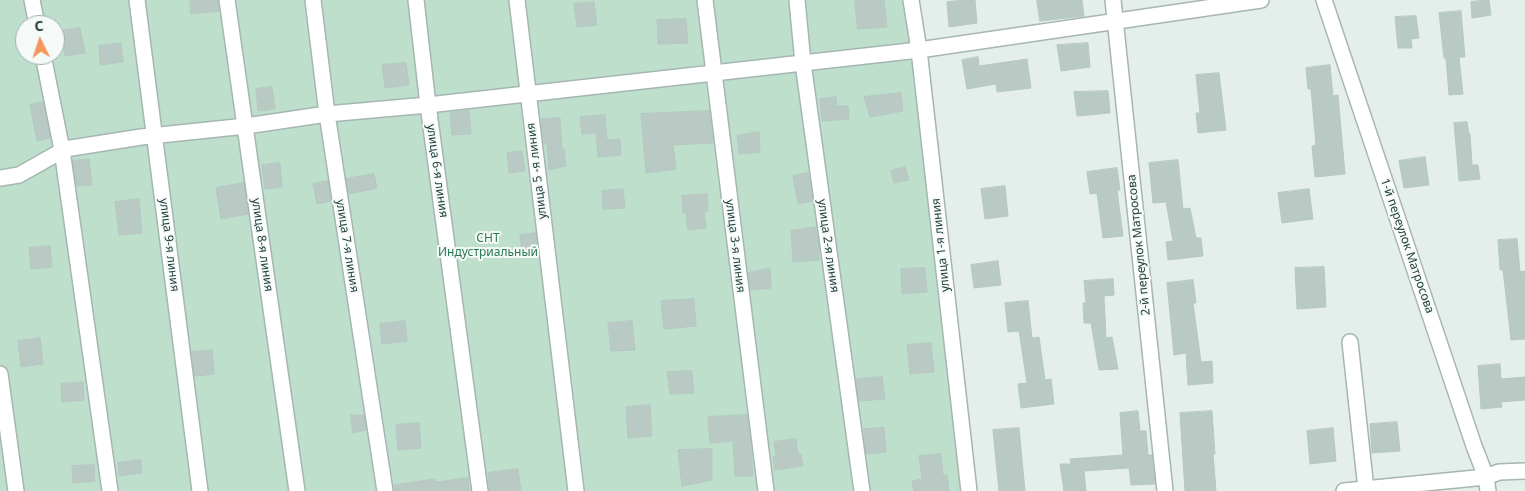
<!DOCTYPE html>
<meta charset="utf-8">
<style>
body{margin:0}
#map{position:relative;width:1525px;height:491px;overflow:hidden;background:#e4eeeb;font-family:"Noto Sans",sans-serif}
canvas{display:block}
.north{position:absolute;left:15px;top:15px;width:50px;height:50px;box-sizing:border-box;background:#f5faf8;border:1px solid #a1b0ad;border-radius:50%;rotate:356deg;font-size:14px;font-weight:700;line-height:20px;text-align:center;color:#23403c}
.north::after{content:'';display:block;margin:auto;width:18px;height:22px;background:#f4975c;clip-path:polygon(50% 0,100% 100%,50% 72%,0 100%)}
</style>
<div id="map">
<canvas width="1525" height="491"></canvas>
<div class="north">С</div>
</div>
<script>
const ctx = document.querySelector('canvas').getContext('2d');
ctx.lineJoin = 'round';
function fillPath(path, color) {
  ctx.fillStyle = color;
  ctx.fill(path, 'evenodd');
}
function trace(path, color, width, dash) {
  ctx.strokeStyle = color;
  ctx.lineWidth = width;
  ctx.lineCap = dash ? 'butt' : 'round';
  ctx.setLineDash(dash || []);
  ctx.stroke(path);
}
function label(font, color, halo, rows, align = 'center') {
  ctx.font = font + ' "Noto Sans",sans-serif';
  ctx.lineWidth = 4;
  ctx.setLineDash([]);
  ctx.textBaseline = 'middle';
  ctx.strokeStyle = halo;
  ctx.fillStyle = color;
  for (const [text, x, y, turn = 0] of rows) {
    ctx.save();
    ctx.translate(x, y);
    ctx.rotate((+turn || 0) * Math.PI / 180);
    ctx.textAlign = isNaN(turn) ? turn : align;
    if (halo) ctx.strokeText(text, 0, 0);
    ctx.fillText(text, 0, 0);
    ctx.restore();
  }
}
fillPath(new Path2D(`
 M 0,0 L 916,0 L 976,491 L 0,491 ZM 25,25 L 55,25 L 55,55 L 25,55 Z`), '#bddfcb');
const building = new Path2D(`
 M 190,0 L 218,0 L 219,11 L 191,14 Z
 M 855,0 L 884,0 L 887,27 L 858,29 Z
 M 966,0 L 975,0 L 977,23 L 949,27 L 947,2 Z
 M 1037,0 L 1082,0 L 1084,16 L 1040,21 Z
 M 1489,0 L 1491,15 L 1472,18 L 1471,2 Z
 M 594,2 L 597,25 L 577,27 L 574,4 Z
 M 1461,11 L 1465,57 L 1459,57 L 1463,94 L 1449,95 L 1446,58 L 1444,58 L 1439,13 Z
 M 1416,16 L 1419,38 L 1411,39 L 1412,48 L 1398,48 L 1395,17 Z
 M 686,19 L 688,43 L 658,44 L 657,20 Z
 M 80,28 L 85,53 L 65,56 L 61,31 Z
 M 121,43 L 123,62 L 100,65 L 99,46 Z
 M 1088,43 L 1090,67 L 1061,71 L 1057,45 Z
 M 978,57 L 979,66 L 1027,59 L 1031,88 L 997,92 L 996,84 L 967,89 L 962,60 Z
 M 406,63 L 409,85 L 385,88 L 382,65 Z
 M 1330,65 L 1333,96 L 1338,95 L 1345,174 L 1315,177 L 1312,146 L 1316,145 L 1311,89 L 1308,89 L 1306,68 Z
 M 1219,73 L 1226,130 L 1198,133 L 1196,113 L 1200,113 L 1196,75 Z
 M 272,87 L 275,109 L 258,111 L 256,89 Z
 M 1108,91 L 1110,113 L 1077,116 L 1074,92 Z
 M 901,93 L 903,111 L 870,117 L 864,97 Z
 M 836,97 L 837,106 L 848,106 L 849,119 L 822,121 L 820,99 Z
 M 43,102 L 50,138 L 37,141 L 30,105 Z
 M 469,111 L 471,134 L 452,135 L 450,113 Z
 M 709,111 L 713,143 L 673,145 L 676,169 L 646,173 L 641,114 Z
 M 605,115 L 607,140 L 620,139 L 621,155 L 598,157 L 596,133 L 582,134 L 580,117 Z
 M 560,118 L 562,150 L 564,149 L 566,166 L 549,170 L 547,144 L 544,144 L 541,119 Z
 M 1467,122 L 1469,134 L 1470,134 L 1472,165 L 1478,165 L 1480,179 L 1459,181 L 1454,123 Z
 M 759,132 L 760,152 L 739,154 L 737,136 Z
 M 522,151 L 525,171 L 509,173 L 507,153 Z
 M 1425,157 L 1429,185 L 1404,188 L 1399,161 Z
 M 89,159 L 92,185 L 77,186 L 73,161 Z
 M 1178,160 L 1183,209 L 1190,208 L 1196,238 L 1201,238 L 1203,256 L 1168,260 L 1166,242 L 1173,241 L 1166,202 L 1153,203 L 1149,163 Z
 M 280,163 L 282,187 L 265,189 L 262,165 Z
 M 905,167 L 909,180 L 894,183 L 891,171 Z
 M 1117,168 L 1120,190 L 1117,190 L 1123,236 L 1103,238 L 1097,193 L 1090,194 L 1087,172 Z
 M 808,173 L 813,201 L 798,204 L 793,176 Z
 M 374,174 L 377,188 L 349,194 L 346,179 Z
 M 328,181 L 331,201 L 317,204 L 313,184 Z
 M 244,183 L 248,214 L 221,219 L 216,188 Z
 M 1005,186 L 1008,216 L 985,219 L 981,189 Z
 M 623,189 L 625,208 L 603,209 L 602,191 Z
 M 1309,189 L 1313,219 L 1282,223 L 1278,193 Z
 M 707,194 L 708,211 L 704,212 L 706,228 L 688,230 L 686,213 L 683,213 L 682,196 Z
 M 139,199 L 142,233 L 119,235 L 115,202 Z
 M 816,227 L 819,249 L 819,260 L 793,262 L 791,231 Z
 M 536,233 L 538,252 L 522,254 L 520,235 Z
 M 1517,239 L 1520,272 L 1525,271 L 1525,339 L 1511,340 L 1503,270 L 1500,270 L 1498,240 Z
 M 50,246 L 52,267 L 31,269 L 29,248 Z
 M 998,261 L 1001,285 L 974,288 L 971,265 Z
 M 1324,267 L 1326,307 L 1297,309 L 1295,268 Z
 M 770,268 L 771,288 L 751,290 L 748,273 Z
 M 925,268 L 927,292 L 902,294 L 901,269 Z
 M 1113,279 L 1114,295 L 1104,296 L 1106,338 L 1112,337 L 1118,369 L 1099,370 L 1091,323 L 1084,323 L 1083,303 L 1086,303 L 1084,281 Z
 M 1193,280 L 1196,303 L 1193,303 L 1201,362 L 1212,361 L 1213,383 L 1188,385 L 1186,353 L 1174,355 L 1167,283 Z
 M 694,299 L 696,326 L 664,329 L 661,301 Z
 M 1028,301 L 1032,338 L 1039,337 L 1045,380 L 1051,379 L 1054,404 L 1021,408 L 1018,384 L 1027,383 L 1019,331 L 1008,332 L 1005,303 Z
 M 405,321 L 407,341 L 382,344 L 380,324 Z
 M 632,321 L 635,350 L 611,351 L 608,323 Z
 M 40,338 L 43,364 L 21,367 L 18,341 Z
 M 931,343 L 934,372 L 910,374 L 907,345 Z
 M 212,350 L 214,374 L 195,376 L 192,352 Z
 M 1500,364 L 1501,379 L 1525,377 L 1525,400 L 1501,402 L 1502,407 L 1481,409 L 1478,366 Z
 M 692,371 L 694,393 L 670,394 L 667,372 Z
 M 882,377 L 885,399 L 859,401 L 856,379 Z
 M 83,382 L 84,400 L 62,402 L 61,384 Z
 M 650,405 L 652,436 L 628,438 L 626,407 Z
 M 1138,411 L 1140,431 L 1146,431 L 1148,455 L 1152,455 L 1155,484 L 1131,485 L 1129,468 L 1084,471 L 1086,491 L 1064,491 L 1060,464 L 1071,464 L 1070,459 L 1123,455 L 1120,413 Z
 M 1212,411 L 1215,454 L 1213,454 L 1216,491 L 1185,491 L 1180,413 Z
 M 351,415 L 364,415 L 366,430 L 353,433 Z
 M 747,415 L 751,450 L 753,476 L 735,476 L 733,441 L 710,443 L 708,417 Z
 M 1397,422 L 1400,451 L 1372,453 L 1370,424 Z
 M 419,423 L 421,448 L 398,450 L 396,425 Z
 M 884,428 L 886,452 L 866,454 L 864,429 Z
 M 1019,428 L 1025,491 L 999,491 L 993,430 Z
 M 1333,428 L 1336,461 L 1310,464 L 1307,431 Z
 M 796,439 L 798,454 L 801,454 L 803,466 L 775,470 L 773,457 L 776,456 L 774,442 Z
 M 712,449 L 712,480 L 682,486 L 678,450 Z
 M 941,454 L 943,476 L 947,475 L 949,491 L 914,491 L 912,481 L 922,479 L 919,456 Z
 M 141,460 L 142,473 L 119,476 L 118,463 Z
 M 94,465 L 95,481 L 73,483 L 72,466 Z
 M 518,469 L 521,491 L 490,491 L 488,473 Z
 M 468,478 L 469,491 L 395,491 L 394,485 L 434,479 L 435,482 Z`);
fillPath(building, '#b9c9c4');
trace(building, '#b6c8c3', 1);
const street = new Path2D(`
 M 32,0 L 37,25
 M 137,0 L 200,491
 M 227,0 L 297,491
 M 313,0 L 327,114 L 385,491
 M 416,0 L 428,105 L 480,491
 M 517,0 L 576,491
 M 705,0 L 766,491
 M 797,0 L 803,63 L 862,491
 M 911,0 L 919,50 L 969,491
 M 1113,0 L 1165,491
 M 1324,0 L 1474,446 L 1486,477 L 1488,491
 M 43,55 L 62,150 L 110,491
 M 0,178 L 19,175 L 65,149 L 141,137 L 246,126 L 327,114 L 428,105 L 919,50 L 1261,0
 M 1350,342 L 1366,489
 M 0,374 L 16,491
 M 1344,491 L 1486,477 L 1499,472 L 1525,471`);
trace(street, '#a6b6b3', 18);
trace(street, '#fff', 15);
label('12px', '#23403c', '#f5faf8', [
 ["улица 6-я линия",437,171,82],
 ["улица 5 -я линия",537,171,-97],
 ["улица 9-я линия",169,245,83],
 ["улица 8-я линия",262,245,82],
 ["улица 1-я линия",941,245,-96],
 ["2-й переулок Матросова",1139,245,-96],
 ["улица 7-я линия",347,246,81],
 ["улица 3-я линия",735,246,83],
 ["улица 2-я линия",828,246,82],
 ["1-й переулок Матросова",1407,246,71]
]);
label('12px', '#2c7854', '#f5faf8', [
 ["СНТ",488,239],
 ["Индустриальный",488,253]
]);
</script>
